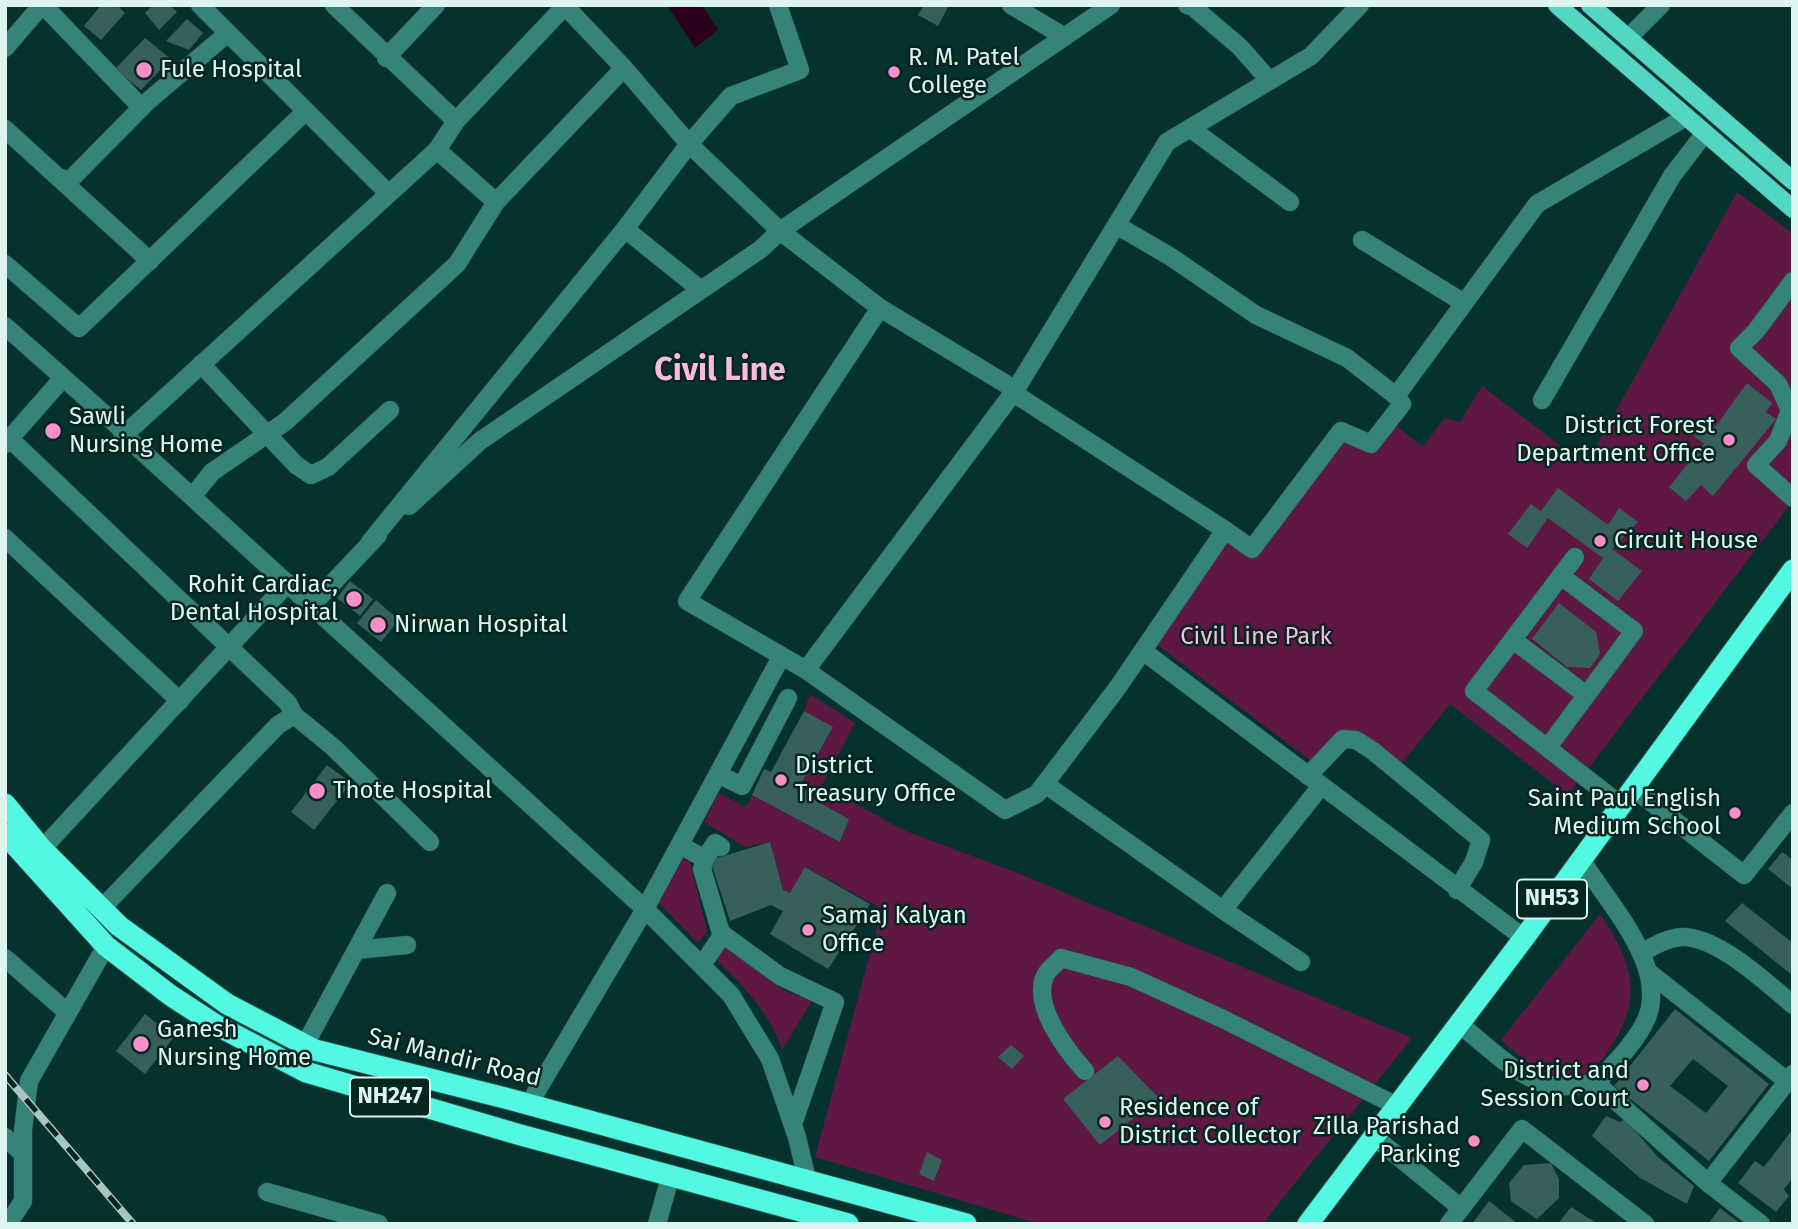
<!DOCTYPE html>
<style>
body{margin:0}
#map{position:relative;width:1798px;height:1229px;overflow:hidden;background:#05322c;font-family:"Fira Sans",sans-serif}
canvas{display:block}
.frame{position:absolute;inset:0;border:7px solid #def4f0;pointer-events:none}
</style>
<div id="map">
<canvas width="1798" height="1229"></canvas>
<div class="frame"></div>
</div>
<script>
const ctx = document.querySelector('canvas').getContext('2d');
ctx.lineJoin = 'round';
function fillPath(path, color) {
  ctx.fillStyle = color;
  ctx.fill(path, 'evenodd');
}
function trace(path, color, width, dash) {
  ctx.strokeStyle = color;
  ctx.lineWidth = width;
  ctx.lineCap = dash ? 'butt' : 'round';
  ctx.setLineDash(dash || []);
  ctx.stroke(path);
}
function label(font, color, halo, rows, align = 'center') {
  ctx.font = font + ' "Fira Sans",sans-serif';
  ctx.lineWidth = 5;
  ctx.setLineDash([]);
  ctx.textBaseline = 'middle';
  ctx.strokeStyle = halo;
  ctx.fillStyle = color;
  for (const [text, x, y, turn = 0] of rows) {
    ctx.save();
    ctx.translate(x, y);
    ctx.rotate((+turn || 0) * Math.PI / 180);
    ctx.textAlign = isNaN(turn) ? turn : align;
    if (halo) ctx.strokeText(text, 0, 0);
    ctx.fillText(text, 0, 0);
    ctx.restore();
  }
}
fillPath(new Path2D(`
 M 1737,192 L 1793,234 L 1793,501 L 1568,795 L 1450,704 L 1401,764 L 1365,738 L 1312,762 L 1156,644 L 1228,540 L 1250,554 L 1341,434 L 1372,446 L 1393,423 L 1423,447 L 1444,418 L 1460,422 L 1482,386 L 1586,465 Z
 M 810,694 L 855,723 L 822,785 L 903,830 L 1015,872 L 1412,1038 L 1262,1224 L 1040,1224 L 815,1157 L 882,909 L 806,867 L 790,893 L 783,890 L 770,842 L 745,847 L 704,822 L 719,793 L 746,807 L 752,795 L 840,842 L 849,819 L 809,797 L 811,793 L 799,787 L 833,728 L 804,711 Z
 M 684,857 L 690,862 L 707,931 L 698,943 L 659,903 Z
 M 1600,914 C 1634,963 1644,1000 1608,1051 C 1599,1064 1587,1078 1570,1078 C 1542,1078 1521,1057 1501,1040 Z
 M 721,945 L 783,990 L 812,1001 L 782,1050 C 771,1013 741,984 714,957 Z`), '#5e1843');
fillPath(new Path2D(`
 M 667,5 L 702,5 L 718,30 L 695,48 Z`), '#2c001b');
fillPath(new Path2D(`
 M 101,5 L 117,5 L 125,13 L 101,40 L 84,26 Z
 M 153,5 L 170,5 L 177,12 L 159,30 L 145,13 Z
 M 924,5 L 949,5 L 938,26 L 918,15 Z
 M 187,19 L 203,33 L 189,50 L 166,41 Z
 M 145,38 L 171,59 L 141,90 L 115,69 Z
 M 1747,383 L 1772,403 L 1766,412 L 1776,419 L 1713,496 L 1701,485 L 1686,501 L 1669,487 L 1704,444 L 1694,436 L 1707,421 L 1715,427 Z
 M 1558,488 L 1608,525 L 1619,508 L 1638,522 L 1612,549 L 1642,571 L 1618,601 L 1589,579 L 1603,558 L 1548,518 L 1527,548 L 1508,534 L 1531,504 L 1541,511 Z
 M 350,581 L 373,599 L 360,616 L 337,598 Z
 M 376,600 L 399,620 L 381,642 L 357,623 Z
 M 1559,603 L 1596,632 L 1600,654 L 1590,668 L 1567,667 L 1532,639 Z
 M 804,711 L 833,727 L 799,787 L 812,793 L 809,797 L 849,819 L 840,842 L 752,795 L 764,769 L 771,772 Z
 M 327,765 L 351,783 L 314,830 L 291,812 Z
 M 770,842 L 783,890 L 790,893 L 805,867 L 870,904 L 828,969 L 770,934 L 783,911 L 771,905 L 730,921 L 710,860 Z
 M 1782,852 L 1793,860 L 1793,889 L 1768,869 Z
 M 1742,903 L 1793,943 L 1793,976 L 1725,921 Z
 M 1675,1009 L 1769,1084 L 1709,1161 L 1614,1086 ZM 1693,1059 L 1728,1086 L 1706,1113 L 1670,1086 Z
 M 145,1014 L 174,1037 L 145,1074 L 116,1051 Z
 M 1011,1045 L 1024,1056 L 1012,1069 L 998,1057 Z
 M 1118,1056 L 1159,1098 L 1100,1145 L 1063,1099 Z
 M 1606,1116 L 1620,1122 L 1625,1119 L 1658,1157 L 1694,1186 L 1687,1204 L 1640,1178 L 1592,1136 Z
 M 1793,1129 L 1793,1178 L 1784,1189 L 1789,1196 L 1776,1212 L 1738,1183 L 1755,1161 L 1764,1167 Z
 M 927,1152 L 942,1160 L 934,1181 L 919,1174 Z
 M 1551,1163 L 1559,1179 L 1559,1198 L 1537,1219 L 1511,1201 L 1509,1183 L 1524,1165 Z
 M 1489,1201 L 1518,1224 L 1472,1224 Z
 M 1571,1207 L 1598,1224 L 1558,1224 Z
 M 1720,1208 L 1741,1224 L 1708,1224 Z`), '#38605a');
const minor = new Path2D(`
 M 43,5 L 141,107 L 228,33
 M 200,5 L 388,193
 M 334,5 L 456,121 L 437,150
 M 1011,5 L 1065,37
 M 1187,5 L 1193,7 L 1240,47 L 1269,80
 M 1628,38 L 1661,5
 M 5,48 L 42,5
 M 386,58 L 436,5
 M 456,121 L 565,6 L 624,68
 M 1190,128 L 1290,202
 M 5,129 L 150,261
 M 58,177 L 69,181 L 149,100
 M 1118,226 L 1171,257 L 1256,315 L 1347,358 L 1396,396
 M 625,229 L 701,290
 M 1362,240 L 1464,303
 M 5,264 L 79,328 L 306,111
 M 1793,281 L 1756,331 L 1739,348 L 1778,384 L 1790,410 L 1778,441 L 1756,465 L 1793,498
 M 880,308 L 687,601 L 806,670 L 1005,810 L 1037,794 L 1118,687 L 1225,530 L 1018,396 L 1006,384 L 880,308 L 780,231 L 1111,5
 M 5,326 L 119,427 L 124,435
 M 201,364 L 296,465 L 311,475 L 328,467 L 390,410
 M 1542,400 L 1672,176 L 1705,133
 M 10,439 L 288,703 L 294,715 L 333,747 L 430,842
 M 5,444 L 63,378
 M 192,497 L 212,472 L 285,422 L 457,264 L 496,202
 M 409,506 L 480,441 L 761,249 L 780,231 L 689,144 L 731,96 L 800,70 L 778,5
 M 1225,530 L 1252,549 L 1341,431 L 1371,444 L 1402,404 L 1396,396 L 1537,204 L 1686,117
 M 5,538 L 180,701
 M 370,542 L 625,229 L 689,144 L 624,68 L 496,202 L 437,150 L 124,435 L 645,909 L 731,995 L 770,1059 L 797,1137 L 807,1179
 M 1575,557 L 1474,691 L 1621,805
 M 311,606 L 378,535
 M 1513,640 L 1585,694
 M 1143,651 L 1524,938
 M 806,670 L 1016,389 L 1167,142 L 1311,56 L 1360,5
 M 1548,747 L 1634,631 L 1561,576
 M 718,774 L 742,786 L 788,698
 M 1308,776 L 1343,739 L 1356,740 L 1373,751 L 1481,840 L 1474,862 L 1457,890
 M 1045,784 L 1223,910 L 1321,786
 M 1633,788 L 1744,875 L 1793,813
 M 680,845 L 705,859 L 702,869 L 721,933 L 780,976 L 835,1002 L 793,1124
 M 42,849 L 288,583
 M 705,859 L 715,843 L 721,847
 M 1581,859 C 1608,904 1673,970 1644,1024 C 1633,1045 1613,1065 1596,1083
 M 102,908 L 278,725 L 294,715
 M 1223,910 L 1301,962
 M 356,950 L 407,945
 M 1641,953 C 1654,946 1667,938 1682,937 C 1717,936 1767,983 1793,1005
 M 5,958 L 67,1012
 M 702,965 L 723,934
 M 1651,974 L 1787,1081
 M 1459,1024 C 1484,1043 1512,1073 1543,1083 C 1560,1089 1579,1085 1596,1083 L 1708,1183 L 1793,1074
 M 294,1065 L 387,893
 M 1085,1071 C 1067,1051 1030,1004 1046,974 C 1050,968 1057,963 1061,958 L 1131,977 L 1223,1019 L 1397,1106
 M 529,1104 L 645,909 L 781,657
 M 1373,1136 L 1461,1208
 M 5,1137 L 22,1153
 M 1708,1183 L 1761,1224
 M 267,1192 L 379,1224
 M 8,1224 L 23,1201 L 23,1130 L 29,1081 L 106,946
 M 657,1224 L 671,1174
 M 1449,1224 L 1522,1129 L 1645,1224`);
const major = new Path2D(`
 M 1557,5 L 1793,209
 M 1590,5 L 1793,181`);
const highway = new Path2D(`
 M 5,804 L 42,849 L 119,926 L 227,1004 L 315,1050 L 509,1099 L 966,1224
 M 5,834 L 106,946 L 170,995 L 216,1025 L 306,1072 L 517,1134 L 848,1224
 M 1308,1224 L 1524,938 L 1793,570`);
trace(minor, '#28514b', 19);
trace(major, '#28514b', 19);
trace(highway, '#28514b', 23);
trace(minor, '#368378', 18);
trace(major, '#53d6c4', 18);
trace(highway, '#53f8e2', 21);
const rail = new Path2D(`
 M 5,1075 L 133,1224`);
trace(rail, '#a9c5c0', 8);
trace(rail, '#062622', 5, [16]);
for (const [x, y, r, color] of [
 [144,70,9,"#f98fca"],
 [894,72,7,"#f98fca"],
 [53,431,9,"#f98fca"],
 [1729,440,7,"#f98fca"],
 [1600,541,7,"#f98fca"],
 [354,599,9,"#f98fca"],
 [378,625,9,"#f98fca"],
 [781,780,7,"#f98fca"],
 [317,791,9,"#f98fca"],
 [1735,813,7,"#f98fca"],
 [808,930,7,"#f98fca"],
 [141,1044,9,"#f98fca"],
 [1643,1085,7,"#f98fca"],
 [1105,1122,7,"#f98fca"],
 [1474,1141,7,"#f98fca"]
]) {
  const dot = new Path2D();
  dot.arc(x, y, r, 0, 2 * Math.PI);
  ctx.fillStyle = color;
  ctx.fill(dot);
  trace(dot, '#062622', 2.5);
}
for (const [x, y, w] of [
 [1552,899,70],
 [390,1097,80]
]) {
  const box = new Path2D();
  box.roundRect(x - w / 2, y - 19.5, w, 39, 5);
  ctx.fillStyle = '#062622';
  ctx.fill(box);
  trace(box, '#def4f0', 2);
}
label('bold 23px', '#def4f0', null, [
 ["NH53",1552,899],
 ["NH247",390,1097]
]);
label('24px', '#def4f0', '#062622', [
 ["R. M. Patel",908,58],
 ["College",908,86],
 ["Fule Hospital",160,70],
 ["Sawli",69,417],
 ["Nursing Home",69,445],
 ["District Forest",1715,426,"right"],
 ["Department Office",1715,454,"right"],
 ["Circuit House",1614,541],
 ["Rohit Cardiac,",338,585,"right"],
 ["Dental Hospital",338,613,"right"],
 ["Nirwan Hospital",394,625],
 ["District",795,766],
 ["Treasury Office",795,794],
 ["Thote Hospital",333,791],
 ["Saint Paul English",1721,799,"right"],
 ["Medium School",1721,827,"right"],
 ["Samaj Kalyan",822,916],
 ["Office",822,944],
 ["Ganesh",157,1030],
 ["Nursing Home",157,1058],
 ["District and",1629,1071,"right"],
 ["Session Court",1629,1099,"right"],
 ["Residence of",1119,1108],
 ["District Collector",1119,1136],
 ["Zilla Parishad",1460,1127,"right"],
 ["Parking",1460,1155,"right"]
], 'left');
label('24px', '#fbbbdc', '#062622', [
 ["Civil Line Park",1256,637]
]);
label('24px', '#def4f0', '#062622', [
 ["Sai Mandir Road",454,1058,14]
]);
label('bold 32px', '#f8bcdb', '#062622', [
 ["Civil Line",720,371]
]);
</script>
